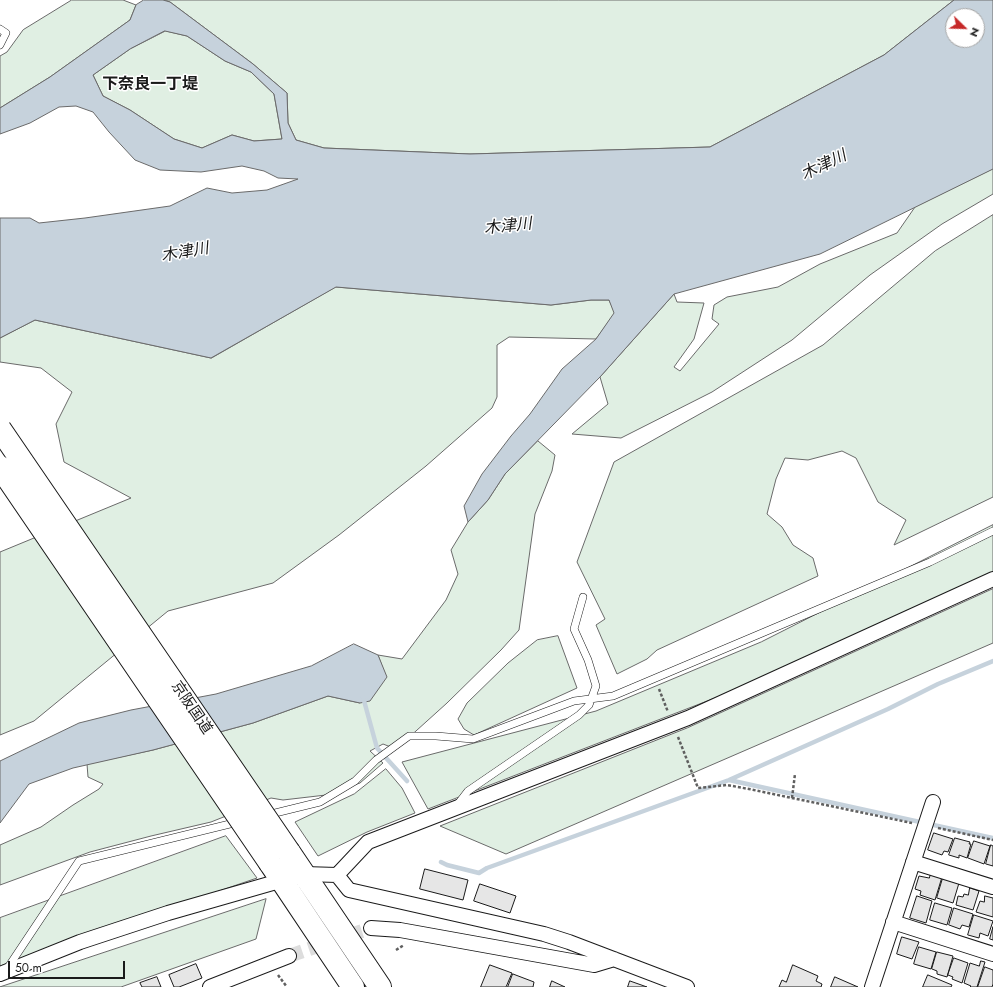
<!DOCTYPE html>
<meta charset="utf-8">
<style>
body{margin:0}
#map{position:relative;width:993px;height:987px;overflow:hidden;background:#fff;font-family:Jost,sans-serif}
canvas{display:block}
.north{position:absolute;left:945px;top:8px;width:40px;height:40px;box-sizing:border-box;background:#fff;border:1px solid #a3a3a3;border-radius:50%;rotate:113deg;font-size:11px;font-weight:700;line-height:16px;text-align:center;color:#1a1a1a}
.north::after{content:'';display:block;margin:auto;width:14px;height:18px;background:#c62828;clip-path:polygon(50% 0,100% 100%,50% 72%,0 100%)}
.scale{position:absolute;left:8px;top:961px;width:117px;height:18px;box-sizing:border-box;border:2px solid #1a1a1a;border-top:0;padding-left:5px;font-size:12px;line-height:14px;white-space:nowrap;color:#1a1a1a;-webkit-text-stroke:3px #fff;paint-order:stroke}
</style>
<div id="map">
<canvas width="993" height="987"></canvas>
<div class="north">N</div>
<div class="scale">50 m</div>
</div>
<script>
const ctx = document.querySelector('canvas').getContext('2d');
ctx.lineJoin = 'round';
function fillPath(path, color) {
  ctx.fillStyle = color;
  ctx.fill(path, 'evenodd');
}
function trace(path, color, width, dash) {
  ctx.strokeStyle = color;
  ctx.lineWidth = width;
  ctx.lineCap = dash ? 'butt' : 'round';
  ctx.setLineDash(dash || []);
  ctx.stroke(path);
}
function label(font, color, halo, rows, align = 'center') {
  ctx.font = font + ' Jost,"Noto Sans JP",sans-serif';
  ctx.lineWidth = 3;
  ctx.setLineDash([]);
  ctx.textBaseline = 'middle';
  ctx.strokeStyle = halo;
  ctx.fillStyle = color;
  for (const [text, x, y, turn = 0] of rows) {
    ctx.save();
    ctx.translate(x, y);
    ctx.rotate((+turn || 0) * Math.PI / 180);
    ctx.textAlign = isNaN(turn) ? turn : align;
    if (halo) ctx.strokeText(text, 0, 0);
    ctx.fillText(text, 0, 0);
    ctx.restore();
  }
}
const green = new Path2D(`
 M 72,0 L 123,0 L 136,5 L 130,20 L 50,77 L 0,108 L 0,56 L 7,52 L 23,30 Z
 M 163,0 L 954,0 L 884,55 L 710,147 L 470,154 L 324,148 L 296,140 L 288,123 L 287,93 L 253,64 L 170,2 Z
 M 166,31 L 187,36 L 225,61 L 251,72 L 274,94 L 282,139 L 254,141 L 232,135 L 202,148 L 174,139 L 130,110 L 103,96 L 93,75 L 130,49 Z
 M 993,169 L 993,194 L 942,224 L 870,275 L 792,340 L 712,392 L 621,438 L 572,434 L 608,404 L 600,377 L 674,294 L 677,302 L 704,303 L 694,339 L 674,367 L 680,371 L 719,324 L 712,319 L 714,305 L 727,297 L 778,287 L 820,264 L 897,233 L 915,207 Z
 M 993,215 L 993,497 L 894,545 L 906,520 L 878,502 L 856,458 L 842,451 L 808,460 L 785,458 L 776,479 L 767,514 L 782,527 L 793,545 L 813,558 L 818,576 L 657,650 L 647,659 L 617,674 L 596,625 L 605,619 L 577,562 L 614,462 L 823,345 L 935,251 Z
 M 336,287 L 551,305 L 591,300 L 609,300 L 615,313 L 596,339 L 509,337 L 497,345 L 497,397 L 492,408 L 426,466 L 339,535 L 273,583 L 168,611 L 34,721 L 0,735 L 0,552 L 131,498 L 64,462 L 56,424 L 72,392 L 41,368 L 0,362 L 0,338 L 35,320 L 211,358 Z
 M 538,441 L 555,455 L 552,471 L 535,514 L 519,630 L 501,650 L 447,703 L 396,749 L 383,744 L 370,751 L 383,763 L 360,783 L 326,795 L 283,800 L 271,798 L 211,822 L 151,836 L 90,852 L 0,885 L 0,845 L 41,827 L 73,805 L 99,789 L 103,784 L 88,777 L 87,764 L 153,750 L 253,723 L 328,696 L 360,703 L 386,677 L 378,655 L 402,659 L 446,600 L 458,574 L 451,550 L 468,522 L 488,500 L 505,474 Z
 M 993,525 L 993,573 L 808,662 L 428,809 L 402,762 L 596,711 L 761,642 Z
 M 993,589 L 993,643 L 506,854 L 440,826 L 687,728 Z
 M 558,636 L 577,688 L 474,735 L 464,729 L 458,719 L 467,703 L 508,663 L 537,640 Z
 M 386,769 L 402,788 L 415,813 L 367,832 L 318,856 L 295,822 L 354,794 Z
 M 226,836 L 257,878 L 0,966 L 0,918 Z
 M 266,899 L 256,939 L 121,987 L 0,987 Z`);
fillPath(green, '#e0efe3');
trace(green, '#6a6a6a', 1);
const water = new Path2D(`
 M 144,0 L 163,0 L 170,2 L 253,64 L 287,93 L 288,123 L 296,140 L 324,148 L 470,154 L 710,147 L 884,55 L 954,0 L 993,0 L 993,169 L 820,254 L 674,294 L 600,377 L 505,474 L 488,500 L 468,522 L 464,506 L 482,474 L 511,436 L 530,414 L 562,369 L 596,339 L 614,313 L 609,300 L 591,300 L 551,305 L 336,287 L 211,358 L 35,320 L 0,338 L 0,218 L 30,218 L 39,223 L 85,218 L 170,206 L 207,188 L 232,193 L 267,190 L 298,179 L 278,178 L 264,171 L 242,166 L 201,172 L 160,170 L 135,160 L 109,132 L 93,112 L 76,106 L 59,107 L 30,123 L 0,134 L 0,108 L 50,77 L 130,20 L 136,5 ZM 953,16 L 977,16 L 977,40 L 953,40 ZM 165,31 L 187,36 L 225,61 L 251,72 L 274,94 L 282,139 L 254,141 L 232,135 L 202,148 L 174,139 L 130,110 L 103,96 L 93,75 L 130,49 Z
 M 354,644 L 378,655 L 387,677 L 370,701 L 360,703 L 328,696 L 253,723 L 153,750 L 73,768 L 29,784 L 0,823 L 0,761 L 79,723 L 131,710 L 216,694 L 311,666 Z`);
fillPath(water, '#c6d2dc');
trace(water, '#6a6a6a', 1);
trace(new Path2D(`
 M 363,697 L 377,748 L 407,781
 M 729,780 L 993,838
 M 441,862 L 447,865 L 479,873 L 487,868 L 729,780 L 888,709 L 938,684 L 993,661`), '#c6d2dc', 4.5);
const building = new Path2D(`
 M 934,833 L 953,839 L 948,852 L 944,851 L 942,855 L 928,850 Z
 M 955,838 L 970,842 L 969,844 L 971,844 L 967,858 L 959,855 L 959,858 L 949,855 Z
 M 974,841 L 990,846 L 984,864 L 968,858 Z
 M 991,845 L 993,846 L 993,866 L 986,864 Z
 M 425,869 L 468,880 L 463,900 L 420,889 Z
 M 931,873 L 942,877 L 935,900 L 920,895 L 921,891 L 915,889 L 919,876 L 929,878 Z
 M 943,878 L 959,883 L 953,903 L 937,898 Z
 M 480,884 L 516,896 L 510,913 L 474,901 Z
 M 970,888 L 979,891 L 973,910 L 956,905 L 958,896 L 963,897 L 964,894 L 968,895 Z
 M 917,896 L 932,901 L 926,923 L 910,918 Z
 M 985,896 L 993,898 L 993,917 L 976,912 L 980,901 L 984,902 Z
 M 935,903 L 952,908 L 947,925 L 930,920 Z
 M 954,908 L 973,914 L 969,927 L 962,925 L 960,929 L 949,925 Z
 M 974,915 L 993,921 L 988,936 L 980,933 L 979,938 L 968,935 Z
 M 993,927 L 993,940 L 990,939 Z
 M 902,937 L 919,942 L 912,959 L 897,954 Z
 M 919,947 L 936,952 L 931,969 L 914,964 Z
 M 937,952 L 953,956 L 947,977 L 937,974 L 937,971 L 932,969 Z
 M 954,958 L 968,963 L 962,983 L 952,979 L 953,977 L 948,975 Z
 M 981,961 L 985,962 L 977,987 L 970,987 L 971,986 L 964,983 L 970,963 L 979,966 Z
 M 196,964 L 202,978 L 179,987 L 174,987 L 169,975 Z
 M 490,965 L 512,973 L 506,987 L 481,987 Z
 M 793,965 L 818,976 L 816,981 L 822,984 L 821,987 L 779,987 L 782,980 L 786,982 Z
 M 985,967 L 993,970 L 993,984 L 992,987 L 978,987 Z
 M 513,974 L 534,982 L 533,987 L 508,987 Z
 M 928,975 L 952,985 L 951,987 L 923,987 Z
 M 157,977 L 161,987 L 142,987 L 140,983 Z
 M 835,977 L 858,987 L 831,987 Z
 M 552,981 L 565,987 L 550,987 Z
 M 630,981 L 647,987 L 628,987 Z`);
fillPath(building, '#e6e6e6');
trace(building, '#1a1a1a', 1);
trace(new Path2D(`
 M 289,956 L 371,928`), '#ddd', 14, [14, 7]);
const service = new Path2D(`
 M 0,29 L 6,33 L 0,45
 M 458,804 L 468,791 L 579,715 L 589,705 L 596,686 L 588,660 L 574,629 L 583,597
 M 267,815 L 320,802 L 355,781 L 376,760 L 409,736 L 436,736 L 473,739 L 574,701 L 613,696 L 930,562 L 993,531
 M 7,969 L 79,861 L 238,822`);
const minor = new Path2D(`
 M 913,862 L 993,887
 M 337,875 L 349,890 L 544,934 L 569,942 L 687,987
 M 893,922 L 993,954
 M 371,928 L 400,930 L 594,965 L 614,959
 M 0,974 L 80,942 L 168,913 L 304,874 L 337,875 L 368,842 L 688,718 L 993,579
 M 210,987 L 289,956
 M 872,987 L 933,802`);
const trunk = new Path2D(`
 M 289,852 L 380,987
 M 270,863 L 353,987`);
trace(service, '#1a1a1a', 8);
trace(minor, '#1a1a1a', 16);
trace(trunk, '#1a1a1a', 24);
trace(new Path2D(`
 M 659,689 L 668,712
 M 678,737 L 698,788 L 727,785 L 749,789 L 912,823
 M 792,798 L 795,774
 M 938,828 L 993,840
 M 396,950 L 404,945
 M 278,975 L 287,987`), '#5f5f5f', 2.5, [3, 2]);
trace(service, '#fff', 7);
trace(minor, '#fff', 14);
trace(trunk, '#fff', 22);
const trunkBridge = new Path2D(`
 M 0,429 L 289,852
 M 0,467 L 270,863`);
trace(trunkBridge, '#1a1a1a', 24, []);
trace(trunkBridge, '#fff', 22);
label('15px', '#1a1a1a', '#fff', [
 ["京阪国道",191,708,56]
]);
label('bold 16px', '#1a1a1a', '#fff', [
 ["下奈良一丁堤",150,85]
]);
label('italic 16px', '#1a1a1a', '#fff', [
 ["木津川",824,166,-26],
 ["木津川",508,227,-6],
 ["木津川",185,253,-10]
]);
</script>
